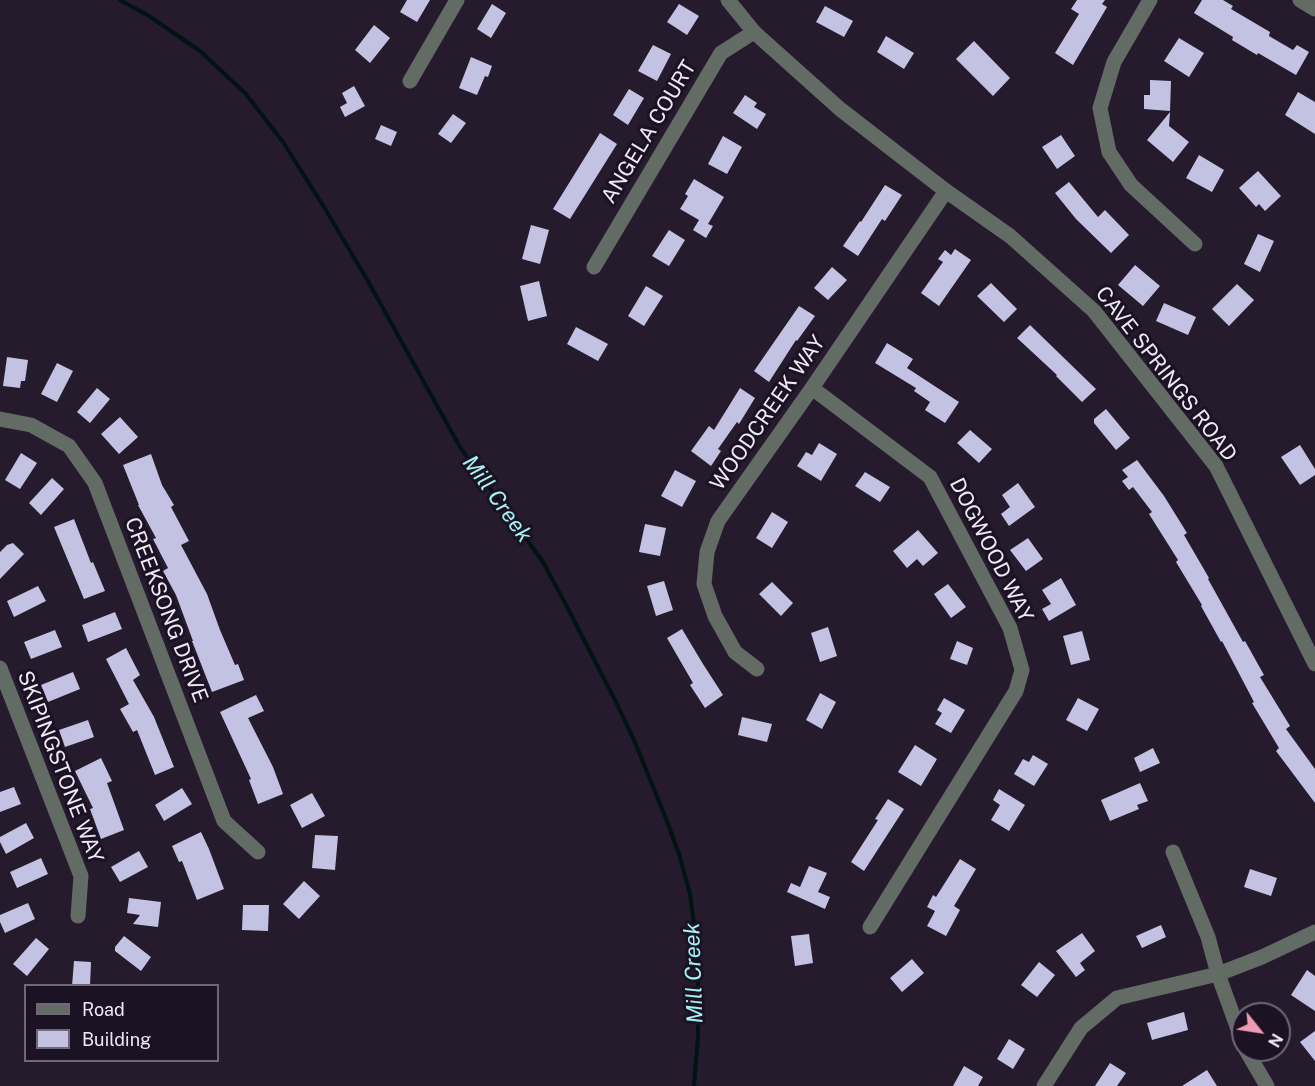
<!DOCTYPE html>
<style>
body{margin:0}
#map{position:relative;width:1315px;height:1086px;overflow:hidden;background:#251b2d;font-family:"Public Sans",sans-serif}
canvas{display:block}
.legend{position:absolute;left:24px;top:984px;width:195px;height:78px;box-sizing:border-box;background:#1b1223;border:2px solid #706877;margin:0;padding:8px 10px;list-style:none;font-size:18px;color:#efe8f5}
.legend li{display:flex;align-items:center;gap:12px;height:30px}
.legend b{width:30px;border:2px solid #706877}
.north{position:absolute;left:1231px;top:1002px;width:60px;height:60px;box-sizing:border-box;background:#1b1223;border:2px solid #706877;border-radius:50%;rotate:120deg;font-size:16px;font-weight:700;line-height:24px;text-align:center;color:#efe8f5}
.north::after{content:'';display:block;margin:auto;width:21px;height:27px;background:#f09ab6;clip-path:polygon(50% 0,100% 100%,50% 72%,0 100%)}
</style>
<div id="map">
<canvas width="1315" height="1086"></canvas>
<ul class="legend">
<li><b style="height:8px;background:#626b64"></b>Road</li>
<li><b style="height:16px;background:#c3c2e3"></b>Building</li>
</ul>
<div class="north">N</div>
</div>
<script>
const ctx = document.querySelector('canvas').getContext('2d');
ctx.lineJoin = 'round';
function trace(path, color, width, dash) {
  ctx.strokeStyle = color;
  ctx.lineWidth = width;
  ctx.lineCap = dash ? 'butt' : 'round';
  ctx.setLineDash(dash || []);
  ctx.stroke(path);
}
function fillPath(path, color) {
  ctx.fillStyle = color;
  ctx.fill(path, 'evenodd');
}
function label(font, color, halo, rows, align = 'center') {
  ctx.font = font + ' "Public Sans",sans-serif';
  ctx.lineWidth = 6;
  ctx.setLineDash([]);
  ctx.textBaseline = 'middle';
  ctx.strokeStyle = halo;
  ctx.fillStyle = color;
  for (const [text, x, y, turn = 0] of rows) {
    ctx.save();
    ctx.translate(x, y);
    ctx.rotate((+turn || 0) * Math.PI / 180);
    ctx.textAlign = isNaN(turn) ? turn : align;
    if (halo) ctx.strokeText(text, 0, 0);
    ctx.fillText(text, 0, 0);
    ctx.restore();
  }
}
trace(new Path2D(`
 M 120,0 L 149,16 L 200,51 L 245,93 L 283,142 L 327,212 L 369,283 L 460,447 L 543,562 L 564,601 L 616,702 L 634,740 L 665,816 L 679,854 L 690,894 L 698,955 L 698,1038 L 694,1086`), '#011313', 4);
fillPath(new Path2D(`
 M 407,0 L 430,0 L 417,22 L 400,12 Z
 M 1077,0 L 1105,0 L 1102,4 L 1107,7 L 1073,65 L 1055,53 L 1079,14 L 1071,9 Z
 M 1202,0 L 1223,0 L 1233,6 L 1231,9 L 1270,32 L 1269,36 L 1293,50 L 1297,45 L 1309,52 L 1296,75 L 1258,53 L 1257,55 L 1232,40 L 1233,37 L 1194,13 Z
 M 492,4 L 506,13 L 491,38 L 477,29 Z
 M 679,4 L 699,16 L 687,35 L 667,22 Z
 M 825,6 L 853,21 L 844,37 L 816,22 Z
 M 374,25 L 390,38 L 370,63 L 355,50 Z
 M 886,36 L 914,53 L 904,69 L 877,52 Z
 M 1179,38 L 1204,53 L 1189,77 L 1164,61 Z
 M 974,41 L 1010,78 L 993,96 L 956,59 Z
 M 653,45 L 671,54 L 657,81 L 638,71 Z
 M 471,57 L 492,66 L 488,77 L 485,76 L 477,95 L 459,88 Z
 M 1150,80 L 1171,81 L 1170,111 L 1144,109 L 1144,95 L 1150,95 Z
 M 354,86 L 365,106 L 345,117 L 340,107 L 347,103 L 342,93 Z
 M 629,89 L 644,98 L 628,125 L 613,115 Z
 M 1298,92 L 1315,102 L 1315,134 L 1285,115 Z
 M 745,95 L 757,103 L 754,107 L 766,114 L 757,129 L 733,113 Z
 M 1170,112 L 1169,126 L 1189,142 L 1173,162 L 1147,140 Z
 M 453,114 L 466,123 L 451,143 L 438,134 Z
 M 381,125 L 397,132 L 391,146 L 375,139 Z
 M 600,133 L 617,144 L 570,219 L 553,209 Z
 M 1061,135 L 1075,156 L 1057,169 L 1042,147 Z
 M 723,136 L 742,147 L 727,174 L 708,164 Z
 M 1199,155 L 1224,170 L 1212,192 L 1186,178 Z
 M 1258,171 L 1281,196 L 1265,211 L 1259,204 L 1256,207 L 1239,188 Z
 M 694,179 L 724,197 L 708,224 L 713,226 L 706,238 L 693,230 L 699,220 L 680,209 L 688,196 L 685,194 Z
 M 1069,182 L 1098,217 L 1105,210 L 1129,235 L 1111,253 L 1076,219 L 1055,193 Z
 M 885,185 L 902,195 L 885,221 L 882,219 L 858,256 L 843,246 L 860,221 L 861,222 Z
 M 531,225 L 549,230 L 540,264 L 522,259 Z
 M 669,230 L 685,240 L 669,266 L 652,256 Z
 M 1258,234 L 1274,241 L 1260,272 L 1244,264 Z
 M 955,249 L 971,260 L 939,306 L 921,293 L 943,262 L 938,259 L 945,250 L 951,255 Z
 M 1135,265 L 1160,286 L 1143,306 L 1118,285 Z
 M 832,267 L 847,280 L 828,300 L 814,288 Z
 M 539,281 L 547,316 L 528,321 L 520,286 Z
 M 991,283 L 1017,309 L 1004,322 L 977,296 Z
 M 1237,284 L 1254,300 L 1229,326 L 1212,309 Z
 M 646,286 L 663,296 L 644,326 L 628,316 Z
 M 1164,303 L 1196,317 L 1188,335 L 1156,321 Z
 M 799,306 L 815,316 L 797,341 L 796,340 L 769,382 L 754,371 Z
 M 1030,325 L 1096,389 L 1082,402 L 1056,376 L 1057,375 L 1017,338 Z
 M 576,327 L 608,344 L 598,361 L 567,344 Z
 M 887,343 L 913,359 L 907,368 L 959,402 L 945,423 L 925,410 L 930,402 L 914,391 L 916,388 L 875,363 Z
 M 7,357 L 28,360 L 25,381 L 21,381 L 20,388 L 3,386 Z
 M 57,363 L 73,371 L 57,402 L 41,394 Z
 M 97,388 L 110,399 L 90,423 L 77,412 Z
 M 740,388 L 755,398 L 739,424 L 737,422 L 718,449 L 721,451 L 711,466 L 691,451 L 709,426 L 714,430 Z
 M 1106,409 L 1130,438 L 1116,450 L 1094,423 L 1094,419 Z
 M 120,417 L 138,437 L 119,454 L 101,434 Z
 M 970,430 L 992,449 L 979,463 L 957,443 Z
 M 819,443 L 837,454 L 821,481 L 797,466 L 806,452 L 812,455 Z
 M 1300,445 L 1315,469 L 1315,475 L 1300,485 L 1281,457 Z
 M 21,453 L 37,463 L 20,489 L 5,480 Z
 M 151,454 L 162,485 L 174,505 L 171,507 L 189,541 L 181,545 L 207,594 L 220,630 L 235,665 L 238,664 L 244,680 L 212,692 L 192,641 L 193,641 L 176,595 L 163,571 L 168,568 L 153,539 L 156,538 L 138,505 L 139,505 L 123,465 Z
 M 1137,460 L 1164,496 L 1187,533 L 1184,535 L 1209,578 L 1208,579 L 1243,642 L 1245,641 L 1264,675 L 1260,677 L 1290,726 L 1286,729 L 1315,769 L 1315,803 L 1276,751 L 1279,748 L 1252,703 L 1254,702 L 1222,641 L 1221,642 L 1201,606 L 1202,605 L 1176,562 L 1178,560 L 1149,514 L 1152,512 L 1133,487 L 1129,490 L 1122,481 L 1128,477 L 1122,470 Z
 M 675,470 L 696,481 L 682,507 L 661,496 Z
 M 865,472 L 890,487 L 880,502 L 855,486 Z
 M 52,478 L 64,489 L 41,515 L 29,503 Z
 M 1018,483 L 1035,507 L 1009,526 L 1001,514 L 1010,507 L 1002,495 Z
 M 772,512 L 788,522 L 772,548 L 756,538 Z
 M 74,519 L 91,563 L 93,562 L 105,591 L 84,599 L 54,527 Z
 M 645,524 L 666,528 L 660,556 L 639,552 Z
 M 918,530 L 938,553 L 923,566 L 917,559 L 907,568 L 893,551 Z
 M 1028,538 L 1043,559 L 1026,571 L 1010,550 Z
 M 13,543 L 24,554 L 0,579 L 0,552 L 7,545 Z
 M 1061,578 L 1076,605 L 1049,621 L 1042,609 L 1051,604 L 1042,590 Z
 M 664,581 L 673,610 L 656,616 L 647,586 Z
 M 772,582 L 793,603 L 781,616 L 759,594 Z
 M 948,584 L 966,607 L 951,618 L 934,594 Z
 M 38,586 L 46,601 L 14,617 L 7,601 Z
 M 115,612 L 122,629 L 88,642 L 82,625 Z
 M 828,627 L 837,656 L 820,662 L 811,633 Z
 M 682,629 L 703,664 L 723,695 L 705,708 L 690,685 L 693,683 L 667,638 Z
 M 55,630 L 62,647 L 31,659 L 24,642 Z
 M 1082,631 L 1090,660 L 1071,665 L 1063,636 Z
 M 957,641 L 973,648 L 967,665 L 950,659 Z
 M 126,648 L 140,675 L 133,680 L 154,717 L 174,767 L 155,775 L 137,730 L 133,732 L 120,709 L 129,704 L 106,659 Z
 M 73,672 L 80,689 L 48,702 L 41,685 Z
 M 820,693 L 836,702 L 822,729 L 806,720 Z
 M 256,695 L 264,711 L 248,718 L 273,767 L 283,794 L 258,804 L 249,780 L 251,779 L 220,712 Z
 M 944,698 L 965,710 L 951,733 L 935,724 L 942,713 L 937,710 Z
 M 1078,698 L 1099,709 L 1087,731 L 1066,720 Z
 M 742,717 L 772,724 L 767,742 L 738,735 Z
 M 88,720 L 94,737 L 65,747 L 59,730 Z
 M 915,745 L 937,759 L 921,786 L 898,772 Z
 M 1153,748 L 1160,763 L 1140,772 L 1134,758 Z
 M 1033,755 L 1048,764 L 1034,786 L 1014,774 L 1023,759 L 1029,762 Z
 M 101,758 L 112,781 L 107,783 L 124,830 L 101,839 L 90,809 L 93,808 L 75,771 Z
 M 1140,783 L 1148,801 L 1137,805 L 1139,809 L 1110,821 L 1101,800 Z
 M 14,787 L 21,804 L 0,812 L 0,792 Z
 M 182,788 L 192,804 L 164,821 L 155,805 Z
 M 999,789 L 1025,805 L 1009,831 L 991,820 L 1000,805 L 993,800 Z
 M 312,793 L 325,816 L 302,828 L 290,805 Z
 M 888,799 L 904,809 L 864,871 L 851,862 L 878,820 L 875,819 Z
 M 26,823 L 34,838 L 6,854 L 0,842 L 0,837 Z
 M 201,832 L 209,849 L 224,889 L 197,900 L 182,861 L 179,862 L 172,846 Z
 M 315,835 L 338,836 L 335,870 L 312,868 Z
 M 139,851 L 148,867 L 120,882 L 111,867 Z
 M 41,858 L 48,874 L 17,888 L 10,872 Z
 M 960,859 L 976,869 L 954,906 L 960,910 L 946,936 L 927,926 L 935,911 L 927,907 L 933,895 L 936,897 Z
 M 809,866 L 827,873 L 818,892 L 830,897 L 825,909 L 787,892 L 791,883 L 800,887 Z
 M 1250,869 L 1277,878 L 1271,896 L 1244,887 Z
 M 304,881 L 320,896 L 299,919 L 283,904 Z
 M 129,898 L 161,902 L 158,927 L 133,924 L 140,915 L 127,913 Z
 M 28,903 L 35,919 L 5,933 L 0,922 L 0,915 Z
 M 243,905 L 269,905 L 268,931 L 242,930 Z
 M 1161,925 L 1166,937 L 1142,948 L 1136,936 Z
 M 1082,933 L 1095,951 L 1080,963 L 1085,970 L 1076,977 L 1056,951 Z
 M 809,934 L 813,963 L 795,966 L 791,936 Z
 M 124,936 L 151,957 L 141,971 L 115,951 L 115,947 Z
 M 36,938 L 49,949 L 27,976 L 13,964 Z
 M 912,959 L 924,973 L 902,992 L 890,978 Z
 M 74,961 L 91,962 L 90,986 L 72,986 Z
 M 1039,962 L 1055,975 L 1037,997 L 1021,985 Z
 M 1307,970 L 1315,976 L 1315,1011 L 1291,995 Z
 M 1184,1012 L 1188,1030 L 1152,1040 L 1147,1023 Z
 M 1315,1031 L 1315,1061 L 1300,1042 Z
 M 1009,1039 L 1025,1049 L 1013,1069 L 997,1059 Z
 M 1110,1063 L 1126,1073 L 1117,1086 L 1095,1086 Z
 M 964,1066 L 983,1077 L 978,1086 L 953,1086 Z
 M 1207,1070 L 1217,1086 L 1182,1086 Z`), '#c3c2e3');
trace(new Path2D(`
 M 728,0 L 754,32 L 840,109 L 946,191 L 1010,236 L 1094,311 L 1216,466 L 1315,664
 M 1150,0 L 1114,62 L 1100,108 L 1109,152 L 1131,185 L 1195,244
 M 1300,0 L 1315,9
 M 410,81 L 457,0
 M 594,267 L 721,53 L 754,32
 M 812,388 L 930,477 L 1010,628 L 1022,670 L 1016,691 L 870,927
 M 0,419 L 31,425 L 69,446 L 95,483 L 224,821 L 258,852
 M 0,668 L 81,876 L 78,916
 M 757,669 L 735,652 L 715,616 L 704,584 L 707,552 L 718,521 L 812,388 L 946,191
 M 1173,852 L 1208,937 L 1218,974 L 1243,1043
 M 1246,1050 L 1267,1086
 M 1044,1086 L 1081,1028 L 1117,998 L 1218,974 L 1262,957 L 1315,932`), '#626b64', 15);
label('21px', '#efe8f5', '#1b1223', [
 ["ANGELA COURT",649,132,-59],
 ["CAVE SPRINGS ROAD",1166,374,52],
 ["WOODCREEK WAY",768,413,-55],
 ["DOGWOOD WAY",991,550,63],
 ["CREEKSONG DRIVE",166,610,69],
 ["SKIPINGSTONE WAY",60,767,69]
]);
label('italic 22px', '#a5f1f3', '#1b1223', [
 ["Mill Creek",497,499,54],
 ["Mill Creek",694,973,-92]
]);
</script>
